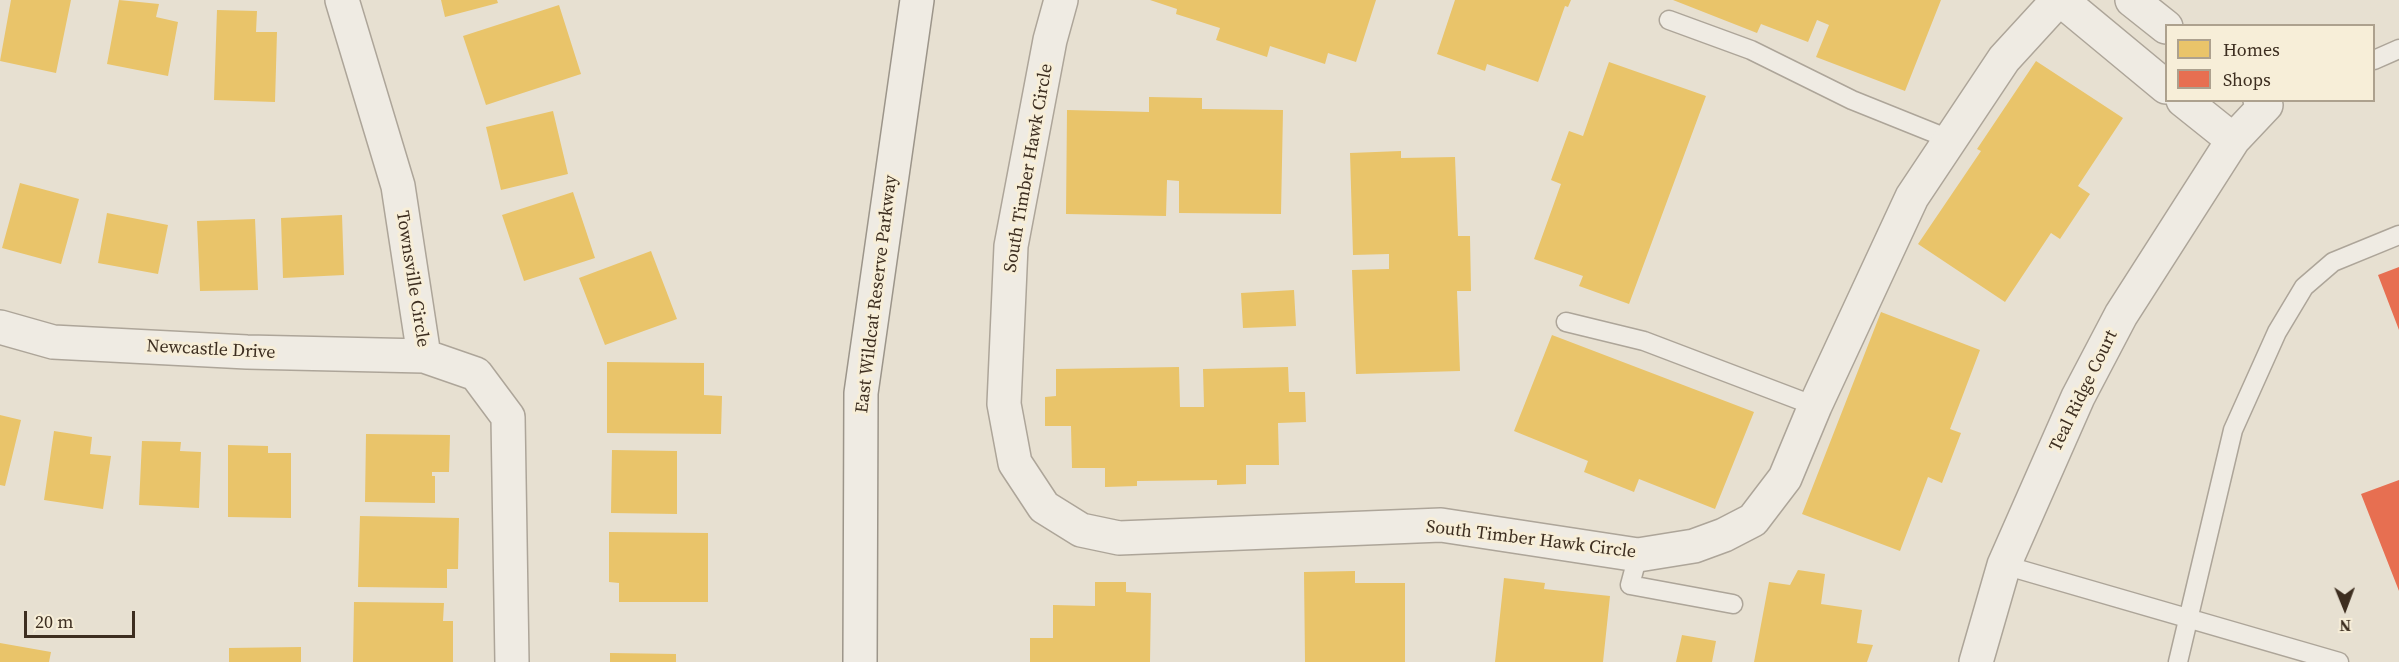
<!DOCTYPE html>
<style>
body{margin:0}
#map{position:relative;width:2399px;height:662px;overflow:hidden;background:#e7e0d1;font-family:"Source Serif 4",serif}
canvas{display:block}
.legend{position:absolute;left:2165px;top:24px;width:210px;height:78px;box-sizing:border-box;background:#f7eed8;border:2px solid #ada18e;margin:0;padding:8px 10px;list-style:none;font-size:18px;color:#3d2e20}
.legend li{display:flex;align-items:center;gap:12px;height:30px}
.legend b{width:30px;border:2px solid #ada18e}
.north{position:absolute;left:2315px;top:578px;width:60px;height:60px;-webkit-text-stroke:4px #f7eed8;paint-order:stroke;rotate:179deg;font-size:16px;font-weight:700;line-height:24px;text-align:center;color:#3d2e20}
.north::after{content:'';display:block;margin:auto;width:21px;height:27px;background:#3d2e20;clip-path:polygon(50% 0,100% 100%,50% 72%,0 100%)}
.scale{position:absolute;left:24px;top:611px;width:111px;height:27px;box-sizing:border-box;border:3px solid #3d2e20;border-top:0;padding-left:8px;font-size:18px;line-height:21px;white-space:nowrap;color:#3d2e20;-webkit-text-stroke:4px #f7eed8;paint-order:stroke}
</style>
<div id="map">
<canvas width="2399" height="662"></canvas>
<ul class="legend">
<li><b style="height:16px;background:#e9c46a"></b>Homes</li>
<li><b style="height:16px;background:#e76f51"></b>Shops</li>
</ul>
<div class="north">N</div>
<div class="scale">20 m</div>
</div>
<script>
const ctx = document.querySelector('canvas').getContext('2d');
ctx.lineJoin = 'round';
function fillPath(path, color) {
  ctx.fillStyle = color;
  ctx.fill(path, 'evenodd');
}
function trace(path, color, width, dash) {
  ctx.strokeStyle = color;
  ctx.lineWidth = width;
  ctx.lineCap = dash ? 'butt' : 'round';
  ctx.setLineDash(dash || []);
  ctx.stroke(path);
}
function label(font, color, halo, rows, align = 'center') {
  ctx.font = font + ' "Source Serif 4",serif';
  ctx.lineWidth = 6;
  ctx.setLineDash([]);
  ctx.textBaseline = 'middle';
  ctx.strokeStyle = halo;
  ctx.fillStyle = color;
  for (const [text, x, y, turn = 0] of rows) {
    ctx.save();
    ctx.translate(x, y);
    ctx.rotate((+turn || 0) * Math.PI / 180);
    ctx.textAlign = isNaN(turn) ? turn : align;
    if (halo) ctx.strokeText(text, 0, 0);
    ctx.fillText(text, 0, 0);
    ctx.restore();
  }
}
fillPath(new Path2D(`
 M 11,0 L 71,0 L 56,73 L 0,61 Z
 M 119,0 L 159,4 L 156,17 L 178,22 L 168,76 L 107,64 Z
 M 441,0 L 497,0 L 498,3 L 445,17 Z
 M 1150,0 L 1376,0 L 1356,62 L 1328,53 L 1325,64 L 1270,46 L 1267,57 L 1216,40 L 1220,28 L 1176,14 L 1177,9 Z
 M 1455,0 L 1571,0 L 1568,7 L 1565,6 L 1538,82 L 1487,64 L 1485,71 L 1437,54 Z
 M 1673,0 L 1941,0 L 1905,91 L 1816,57 L 1829,25 L 1817,20 L 1808,42 L 1761,24 L 1757,33 Z
 M 559,5 L 581,74 L 486,105 L 463,36 Z
 M 217,10 L 257,11 L 256,32 L 277,32 L 275,102 L 214,100 Z
 M 2036,61 L 2123,118 L 2078,186 L 2090,194 L 2060,239 L 2051,233 L 2005,302 L 1918,244 L 1981,151 L 1977,149 Z
 M 1609,62 L 1706,96 L 1629,304 L 1579,286 L 1583,276 L 1534,259 L 1561,184 L 1551,180 L 1569,131 L 1583,136 Z
 M 1149,97 L 1202,98 L 1202,109 L 1283,110 L 1281,214 L 1179,213 L 1179,181 L 1167,180 L 1166,216 L 1066,214 L 1067,110 L 1149,112 Z
 M 553,111 L 568,174 L 501,190 L 486,127 Z
 M 1401,151 L 1401,158 L 1455,157 L 1458,236 L 1470,236 L 1471,291 L 1457,291 L 1460,371 L 1356,374 L 1352,270 L 1389,269 L 1389,254 L 1353,255 L 1350,153 Z
 M 20,183 L 79,199 L 61,264 L 2,248 Z
 M 573,192 L 595,258 L 524,281 L 502,215 Z
 M 107,213 L 168,225 L 158,274 L 98,263 Z
 M 342,215 L 344,275 L 283,278 L 281,218 Z
 M 255,219 L 258,290 L 200,291 L 197,221 Z
 M 651,251 L 677,319 L 605,345 L 579,278 Z
 M 1294,290 L 1296,326 L 1243,328 L 1241,293 Z
 M 1881,312 L 1980,350 L 1950,429 L 1961,433 L 1942,483 L 1928,477 L 1900,551 L 1802,514 Z
 M 1552,335 L 1754,412 L 1715,509 L 1639,479 L 1634,492 L 1584,472 L 1588,461 L 1514,431 Z
 M 607,362 L 704,363 L 704,395 L 722,396 L 721,434 L 607,433 Z
 M 1179,367 L 1180,407 L 1204,407 L 1203,369 L 1288,367 L 1289,392 L 1305,392 L 1306,422 L 1278,423 L 1279,465 L 1246,465 L 1246,484 L 1217,485 L 1217,480 L 1137,481 L 1137,486 L 1105,487 L 1105,468 L 1072,468 L 1071,426 L 1045,426 L 1045,397 L 1056,396 L 1056,369 Z
 M 0,415 L 21,420 L 5,486 L 0,485 Z
 M 54,431 L 92,437 L 90,454 L 111,456 L 103,509 L 44,500 Z
 M 366,434 L 450,435 L 449,472 L 432,472 L 432,476 L 435,476 L 435,503 L 365,502 Z
 M 142,441 L 181,442 L 180,451 L 201,452 L 199,508 L 139,505 Z
 M 228,445 L 268,446 L 268,453 L 291,453 L 291,518 L 228,517 Z
 M 612,450 L 677,451 L 677,514 L 611,513 Z
 M 360,516 L 459,518 L 458,569 L 447,569 L 447,588 L 358,587 Z
 M 609,532 L 708,533 L 708,602 L 619,602 L 619,583 L 609,582 Z
 M 1798,570 L 1825,574 L 1821,604 L 1862,610 L 1857,643 L 1873,645 L 1867,662 L 1754,662 L 1769,582 L 1790,585 Z
 M 1355,571 L 1355,583 L 1405,583 L 1405,662 L 1305,662 L 1304,572 Z
 M 1504,578 L 1545,583 L 1544,589 L 1610,596 L 1603,662 L 1495,662 Z
 M 1095,582 L 1126,582 L 1126,592 L 1151,593 L 1150,662 L 1030,662 L 1030,638 L 1053,638 L 1053,605 L 1095,606 Z
 M 354,602 L 444,603 L 443,621 L 453,621 L 453,662 L 353,662 Z
 M 1682,635 L 1716,641 L 1712,662 L 1676,662 Z
 M 0,643 L 51,652 L 49,662 L 0,662 Z
 M 301,647 L 301,662 L 229,662 L 229,648 Z
 M 610,653 L 676,654 L 676,662 L 610,662 Z`), '#e9c46a');
fillPath(new Path2D(`
 M 2399,267 L 2399,330 L 2378,275 Z
 M 2399,480 L 2399,591 L 2361,494 Z`), '#e76f51');
const service = new Path2D(`
 M 1669,20 L 1751,50 L 1852,100 L 1949,139
 M 2374,60 L 2399,49
 M 1566,322 L 1644,341 L 1815,406
 M 1638,555 L 1630,585 L 1733,604
 M 2004,565 L 2339,662
 M 2178,662 L 2233,430 L 2277,332 L 2304,287 L 2333,262 L 2399,235`);
const minor = new Path2D(`
 M 342,0 L 398,186 L 424,356
 M 1061,0 L 1050,40 L 1011,246 L 1004,404 L 1015,463 L 1044,507 L 1081,530 L 1119,538 L 1441,525 L 1638,555 L 1694,546 L 1724,535 L 1753,520 L 1785,478 L 1815,406 L 1912,197 L 2004,59 L 2058,0
 M 2061,0 L 2166,87
 M 2132,0 L 2166,27
 M 2183,100 L 2233,140
 M 0,327 L 53,342 L 247,352 L 424,356 L 476,374 L 508,417 L 512,662
 M 1976,662 L 2004,565 L 2078,397 L 2121,315 L 2233,140 L 2266,105 L 2260,100`);
const secondary = new Path2D(`
 M 860,662 L 861,393 L 917,0`);
trace(service, '#ada599', 21);
trace(minor, '#ada599', 36);
trace(secondary, '#9c958a', 36);
trace(service, '#efebe3', 18);
trace(minor, '#efebe3', 33);
trace(secondary, '#efebe3', 33);
label('18px', '#3d2e20', '#f7eed8', [
 ["South Timber Hawk Circle",1029,168,-80],
 ["Townsville Circle",412,279,81],
 ["East Wildcat Reserve Parkway",877,294,-83],
 ["Newcastle Drive",211,350,3],
 ["Teal Ridge Court",2084,391,-64],
 ["South Timber Hawk Circle",1531,540,7]
]);
</script>
